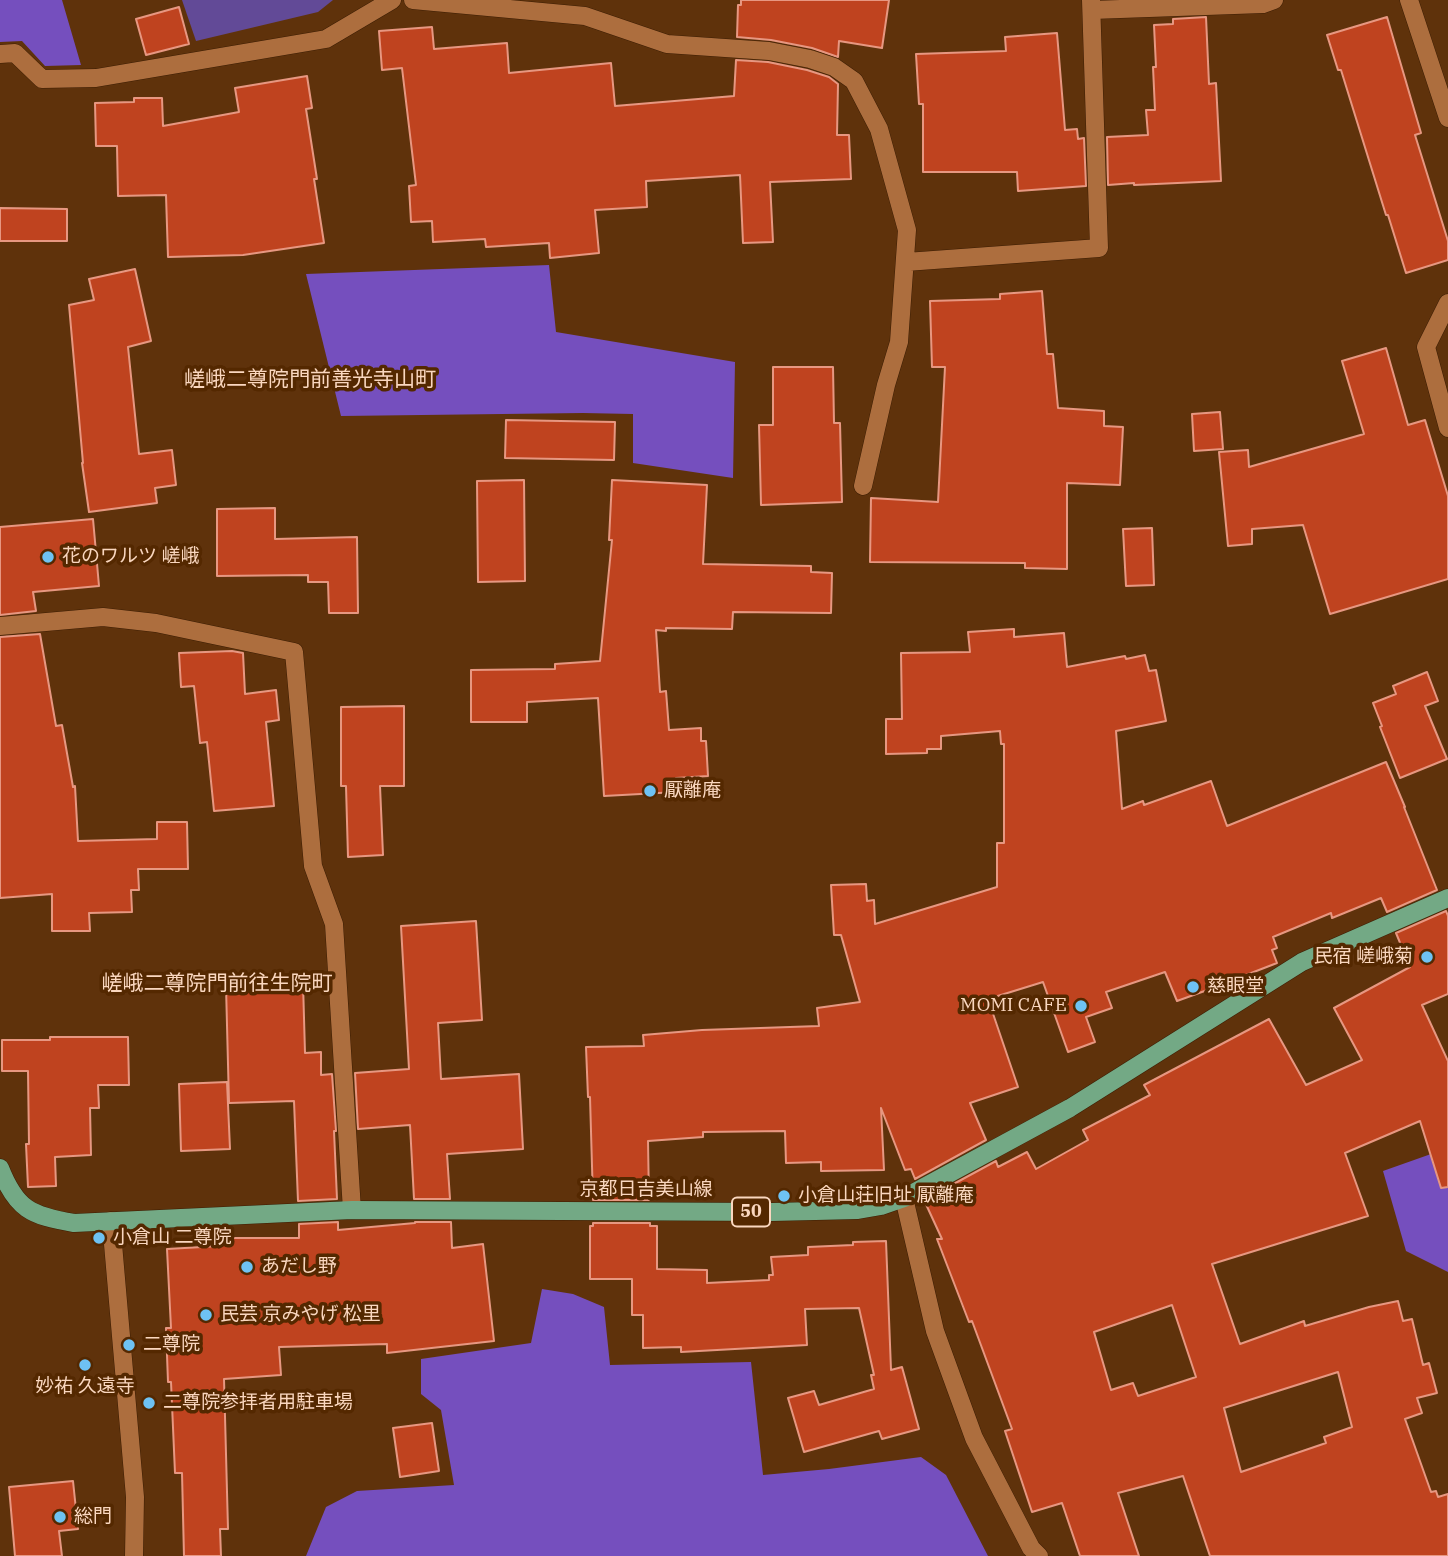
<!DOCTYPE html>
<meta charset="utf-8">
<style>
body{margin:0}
canvas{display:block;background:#5f320b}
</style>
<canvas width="1448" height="1556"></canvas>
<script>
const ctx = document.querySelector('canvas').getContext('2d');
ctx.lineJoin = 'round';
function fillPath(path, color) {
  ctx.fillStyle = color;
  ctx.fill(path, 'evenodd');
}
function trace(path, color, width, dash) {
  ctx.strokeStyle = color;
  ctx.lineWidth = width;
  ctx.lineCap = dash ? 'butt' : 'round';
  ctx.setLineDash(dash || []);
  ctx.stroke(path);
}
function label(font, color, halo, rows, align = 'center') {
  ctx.font = font + ' "IBM Plex Serif","Noto Sans JP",serif';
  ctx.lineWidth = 7;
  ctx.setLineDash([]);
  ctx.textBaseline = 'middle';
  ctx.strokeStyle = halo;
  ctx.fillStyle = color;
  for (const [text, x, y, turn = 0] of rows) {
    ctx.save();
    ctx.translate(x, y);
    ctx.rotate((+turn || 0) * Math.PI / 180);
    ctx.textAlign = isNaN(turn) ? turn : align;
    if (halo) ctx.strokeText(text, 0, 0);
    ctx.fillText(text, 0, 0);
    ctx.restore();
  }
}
fillPath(new Path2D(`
 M 182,0 L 333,0 L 318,12 L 196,41 Z`), '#624a97');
fillPath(new Path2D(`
 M 0,0 L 62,0 L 81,65 L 45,66 L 22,41 L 0,42 Z
 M 549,265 L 556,332 L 735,362 L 733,478 L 633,463 L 633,414 L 583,413 L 341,416 L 306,274 Z
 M 1448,1148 L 1448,1272 L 1406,1251 L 1383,1171 Z
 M 542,1289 L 573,1294 L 604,1307 L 610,1365 L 751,1362 L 763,1475 L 829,1469 L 921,1457 L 946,1475 L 988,1556 L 306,1556 L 326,1507 L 357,1491 L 454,1485 L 441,1410 L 421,1394 L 421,1359 L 531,1343 Z`), '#754fbe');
const building = new Path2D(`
 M 741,0 L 889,0 L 882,48 L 839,41 L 838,57 L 812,48 L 771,40 L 737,37 L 738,5 L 741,5 Z
 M 179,7 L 189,44 L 146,55 L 136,19 Z
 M 1206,17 L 1209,84 L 1216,83 L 1221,181 L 1134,185 L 1134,183 L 1108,185 L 1107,137 L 1148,135 L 1146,110 L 1155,110 L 1153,67 L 1156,67 L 1154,25 L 1173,24 L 1173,19 Z
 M 1387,17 L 1421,133 L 1415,135 L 1448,241 L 1448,260 L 1406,273 L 1388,215 L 1386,215 L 1341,70 L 1338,70 L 1327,35 Z
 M 432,27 L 434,49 L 507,43 L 509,73 L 611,63 L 615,106 L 734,96 L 736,60 L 768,62 L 807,70 L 829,77 L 838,84 L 837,135 L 849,135 L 851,179 L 770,182 L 773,242 L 743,243 L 740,175 L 646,181 L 647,207 L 595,210 L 599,253 L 550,258 L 549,243 L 486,247 L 485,239 L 433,242 L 432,221 L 411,222 L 409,186 L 416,185 L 402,68 L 382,70 L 379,31 Z
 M 1057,33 L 1065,130 L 1077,129 L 1078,139 L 1084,138 L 1086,186 L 1018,191 L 1017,172 L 923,172 L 923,104 L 919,104 L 916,54 L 1006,51 L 1005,37 Z
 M 307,76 L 312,108 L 306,109 L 317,179 L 314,179 L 324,243 L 243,255 L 168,257 L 166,195 L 118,196 L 117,146 L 96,146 L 95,103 L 134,102 L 134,98 L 162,98 L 163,126 L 239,112 L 235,88 Z
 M 0,208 L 67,209 L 67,241 L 0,241 Z
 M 135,269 L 151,341 L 128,347 L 139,454 L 172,450 L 176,485 L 155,488 L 157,503 L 89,512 L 82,463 L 83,463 L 69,305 L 94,300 L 89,279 Z
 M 1042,291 L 1047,354 L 1053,354 L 1058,408 L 1104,411 L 1104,426 L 1123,427 L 1120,485 L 1067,483 L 1067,569 L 1025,568 L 1025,563 L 870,562 L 871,498 L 938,502 L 945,367 L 932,367 L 930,301 L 1000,299 L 1000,294 Z
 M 1386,348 L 1408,425 L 1425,420 L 1448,496 L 1448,579 L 1330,614 L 1303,525 L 1252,529 L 1252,544 L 1228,546 L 1219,452 L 1248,450 L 1249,467 L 1364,434 L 1342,361 Z
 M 773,367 L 833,367 L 834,423 L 840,423 L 842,502 L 761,505 L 759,425 L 773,425 Z
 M 1220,412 L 1223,449 L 1194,451 L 1192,414 Z
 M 506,420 L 615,422 L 614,460 L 505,458 Z
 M 524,480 L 525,581 L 478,582 L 477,481 Z
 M 612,480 L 707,485 L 703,564 L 811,566 L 811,572 L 832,573 L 831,613 L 733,612 L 732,629 L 666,628 L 666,631 L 656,630 L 660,692 L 666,691 L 669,730 L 701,728 L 701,741 L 706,741 L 708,776 L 676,778 L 677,792 L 604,796 L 598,698 L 527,702 L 527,722 L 471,722 L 471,670 L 555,669 L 555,664 L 600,661 L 612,540 L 609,540 Z
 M 275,508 L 275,539 L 357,537 L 358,613 L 329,613 L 328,582 L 308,582 L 308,575 L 217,576 L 217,509 Z
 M 93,519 L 99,586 L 33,592 L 36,611 L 0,615 L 0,527 Z
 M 1152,528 L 1154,585 L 1126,586 L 1123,529 Z
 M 1014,629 L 1014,637 L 1064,633 L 1067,667 L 1125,656 L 1126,659 L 1145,655 L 1149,671 L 1156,670 L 1166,721 L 1116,731 L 1122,809 L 1143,801 L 1144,805 L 1211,781 L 1227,826 L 1386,762 L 1405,807 L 1404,807 L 1437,890 L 1387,912 L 1381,898 L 1332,918 L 1331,913 L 1273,937 L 1277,948 L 1272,950 L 1277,963 L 1246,975 L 1246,976 L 1177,1001 L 1165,972 L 1106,992 L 1112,1008 L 1086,1017 L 1095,1042 L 1068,1052 L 1043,982 L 988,999 L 1018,1087 L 970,1103 L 986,1140 L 915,1179 L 911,1169 L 905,1170 L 881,1108 L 884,1170 L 821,1171 L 821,1162 L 786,1163 L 785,1131 L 703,1132 L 703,1137 L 648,1141 L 649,1200 L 593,1200 L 590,1097 L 588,1097 L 586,1047 L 644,1046 L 643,1035 L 702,1030 L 819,1026 L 817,1008 L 860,1002 L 841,935 L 834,935 L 831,885 L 866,884 L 867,901 L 874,900 L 875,924 L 997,887 L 997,843 L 1004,843 L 1004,744 L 1001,744 L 1000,731 L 941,736 L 941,749 L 927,749 L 927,753 L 886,754 L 886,719 L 902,719 L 901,653 L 970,652 L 968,632 Z
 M 40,634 L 56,726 L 62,725 L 73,787 L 75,786 L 78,841 L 157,839 L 157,822 L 187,822 L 188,869 L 138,869 L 139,890 L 131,890 L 132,912 L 89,913 L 90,931 L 52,931 L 52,894 L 0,898 L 0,637 Z
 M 232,651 L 243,653 L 245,694 L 276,690 L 279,720 L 266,722 L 274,806 L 214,811 L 207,742 L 200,743 L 194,686 L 181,687 L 179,653 Z
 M 1427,672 L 1438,701 L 1425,706 L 1447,759 L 1400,778 L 1380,727 L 1382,726 L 1373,703 L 1396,694 L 1393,686 Z
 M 404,706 L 404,786 L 380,786 L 383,855 L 348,857 L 346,786 L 341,786 L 341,707 Z
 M 1446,911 L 1448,916 L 1448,994 L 1422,1005 L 1448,1061 L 1448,1187 L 1441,1188 L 1420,1121 L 1345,1153 L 1368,1216 L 1212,1264 L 1240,1344 L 1304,1321 L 1305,1326 L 1369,1307 L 1398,1301 L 1403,1321 L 1412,1319 L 1423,1365 L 1429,1363 L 1437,1393 L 1417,1398 L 1422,1413 L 1405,1419 L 1431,1492 L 1436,1491 L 1438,1497 L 1448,1494 L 1448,1556 L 1210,1556 L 1183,1476 L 1118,1493 L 1139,1556 L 1080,1556 L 1062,1503 L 1032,1512 L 1005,1431 L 1012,1429 L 972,1321 L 969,1322 L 937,1239 L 942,1239 L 924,1200 L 996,1161 L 998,1167 L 1027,1152 L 1036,1169 L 1088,1140 L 1083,1130 L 1150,1095 L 1144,1085 L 1269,1019 L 1306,1085 L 1362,1060 L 1334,1008 L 1410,967 L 1396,933 ZM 1172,1305 L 1196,1377 L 1138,1396 L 1133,1383 L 1111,1390 L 1094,1332 ZM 1338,1372 L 1352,1427 L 1324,1437 L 1326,1443 L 1241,1472 L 1224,1408 Z
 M 476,921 L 482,1020 L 438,1023 L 441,1079 L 519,1074 L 523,1149 L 447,1154 L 450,1199 L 414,1199 L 410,1125 L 358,1129 L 355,1073 L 409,1069 L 401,926 Z
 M 303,983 L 305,1053 L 321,1052 L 321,1075 L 332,1074 L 336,1131 L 334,1131 L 337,1199 L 298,1201 L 294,1101 L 229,1103 L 226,986 Z
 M 50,1037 L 128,1037 L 129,1085 L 98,1085 L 99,1108 L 90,1108 L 91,1155 L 55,1157 L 56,1186 L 28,1187 L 26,1144 L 29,1144 L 28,1071 L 2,1071 L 2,1040 L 50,1040 Z
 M 227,1082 L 230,1149 L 181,1151 L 179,1084 Z
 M 338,1222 L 338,1230 L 415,1223 L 415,1222 L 451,1222 L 452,1248 L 483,1244 L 494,1341 L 387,1353 L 387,1344 L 279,1347 L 281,1375 L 224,1379 L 228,1529 L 220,1529 L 221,1556 L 184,1556 L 182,1473 L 175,1473 L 171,1382 L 168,1382 L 166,1328 L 171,1328 L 167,1249 L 220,1246 L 220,1239 L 224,1238 L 299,1238 L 299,1224 Z
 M 593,1223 L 650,1223 L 650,1226 L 657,1226 L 657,1269 L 707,1270 L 707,1283 L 769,1280 L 769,1275 L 773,1275 L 771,1257 L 808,1255 L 808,1247 L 853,1245 L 853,1242 L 886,1241 L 891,1370 L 902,1367 L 919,1429 L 882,1439 L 879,1431 L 804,1452 L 788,1398 L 814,1391 L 819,1405 L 874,1389 L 871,1375 L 874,1375 L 859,1308 L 805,1309 L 807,1345 L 681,1352 L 681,1347 L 643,1348 L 643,1315 L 632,1315 L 632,1279 L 590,1279 L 590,1226 L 593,1226 Z
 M 432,1423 L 439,1471 L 400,1477 L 393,1428 Z
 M 73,1481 L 78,1529 L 59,1531 L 62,1556 L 15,1556 L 9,1487 Z`);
fillPath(building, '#bf431f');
trace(building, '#e79781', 2);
const street = new Path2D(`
 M 413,0 L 585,16 L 667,44 L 769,51 L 810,59 L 834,67 L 854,81 L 879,129 L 907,230 L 899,342 L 886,385 L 863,486
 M 1409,0 L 1448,118
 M 1092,10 L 1263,4 L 1274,0
 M 0,54 L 15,53 L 42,79 L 96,78 L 326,39 L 392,0
 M 906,262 L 1099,248 L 1091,0
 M 1448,303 L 1426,347 L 1448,428
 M 0,626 L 103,617 L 156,623 L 294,652 L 313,866 L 334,924 L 352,1210
 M 904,1198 L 935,1331 L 974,1438 L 1031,1548 L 1039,1556
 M 111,1221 L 135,1497 L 134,1556`);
const primary = new Path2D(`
 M 0,1168 C 16,1209 31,1216 74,1223 L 352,1210 L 772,1212 L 858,1210 L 881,1206 L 904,1198 L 1070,1108 L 1302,962 L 1448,898`);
trace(street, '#3c1d03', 19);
trace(primary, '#3c1d03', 19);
trace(street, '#ad6e3e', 18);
trace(primary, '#73a985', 18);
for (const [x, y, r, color] of [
 [48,557,7,"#6ec2f3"],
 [650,791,7,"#6ec2f3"],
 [1427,957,7,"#6ec2f3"],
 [1193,987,7,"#6ec2f3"],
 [1081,1006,7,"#6ec2f3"],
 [784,1196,7,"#6ec2f3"],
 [99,1238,7,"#6ec2f3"],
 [247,1267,7,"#6ec2f3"],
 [206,1315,7,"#6ec2f3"],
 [129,1345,7,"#6ec2f3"],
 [85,1365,7,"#6ec2f3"],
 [149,1403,7,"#6ec2f3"],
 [60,1517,7,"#6ec2f3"]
]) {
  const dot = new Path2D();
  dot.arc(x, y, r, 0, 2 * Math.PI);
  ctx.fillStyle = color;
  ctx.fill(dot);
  trace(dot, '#542800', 2.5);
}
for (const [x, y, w] of [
 [751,1212,38]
]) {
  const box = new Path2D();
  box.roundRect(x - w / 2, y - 14.5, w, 29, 5);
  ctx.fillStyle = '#542800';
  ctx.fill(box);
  trace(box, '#fad7bf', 2);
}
label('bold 18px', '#fad7bf', null, [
 ["50",751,1212]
]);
label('19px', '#fad7bf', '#542800', [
 ["花のワルツ 嵯峨",62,557],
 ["厭離庵",664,791],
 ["民宿 嵯峨菊",1413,957,"right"],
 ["慈眼堂",1207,987],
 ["MOMI CAFE",1067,1006,"right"],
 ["小倉山荘旧址 厭離庵",798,1196],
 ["小倉山 二尊院",113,1238],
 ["あだし野",261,1267],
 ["民芸 京みやげ 松里",220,1315],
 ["二尊院",143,1345],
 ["妙祐 久遠寺",85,1387,"center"],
 ["二尊院参拝者用駐車場",163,1403],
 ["総門",74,1517]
], 'left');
label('19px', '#fad7bf', '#542800', [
 ["京都日吉美山線",646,1190]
]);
label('21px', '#fad7bf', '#542800', [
 ["嵯峨二尊院門前善光寺山町",310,380],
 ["嵯峨二尊院門前往生院町",217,984]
]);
</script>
